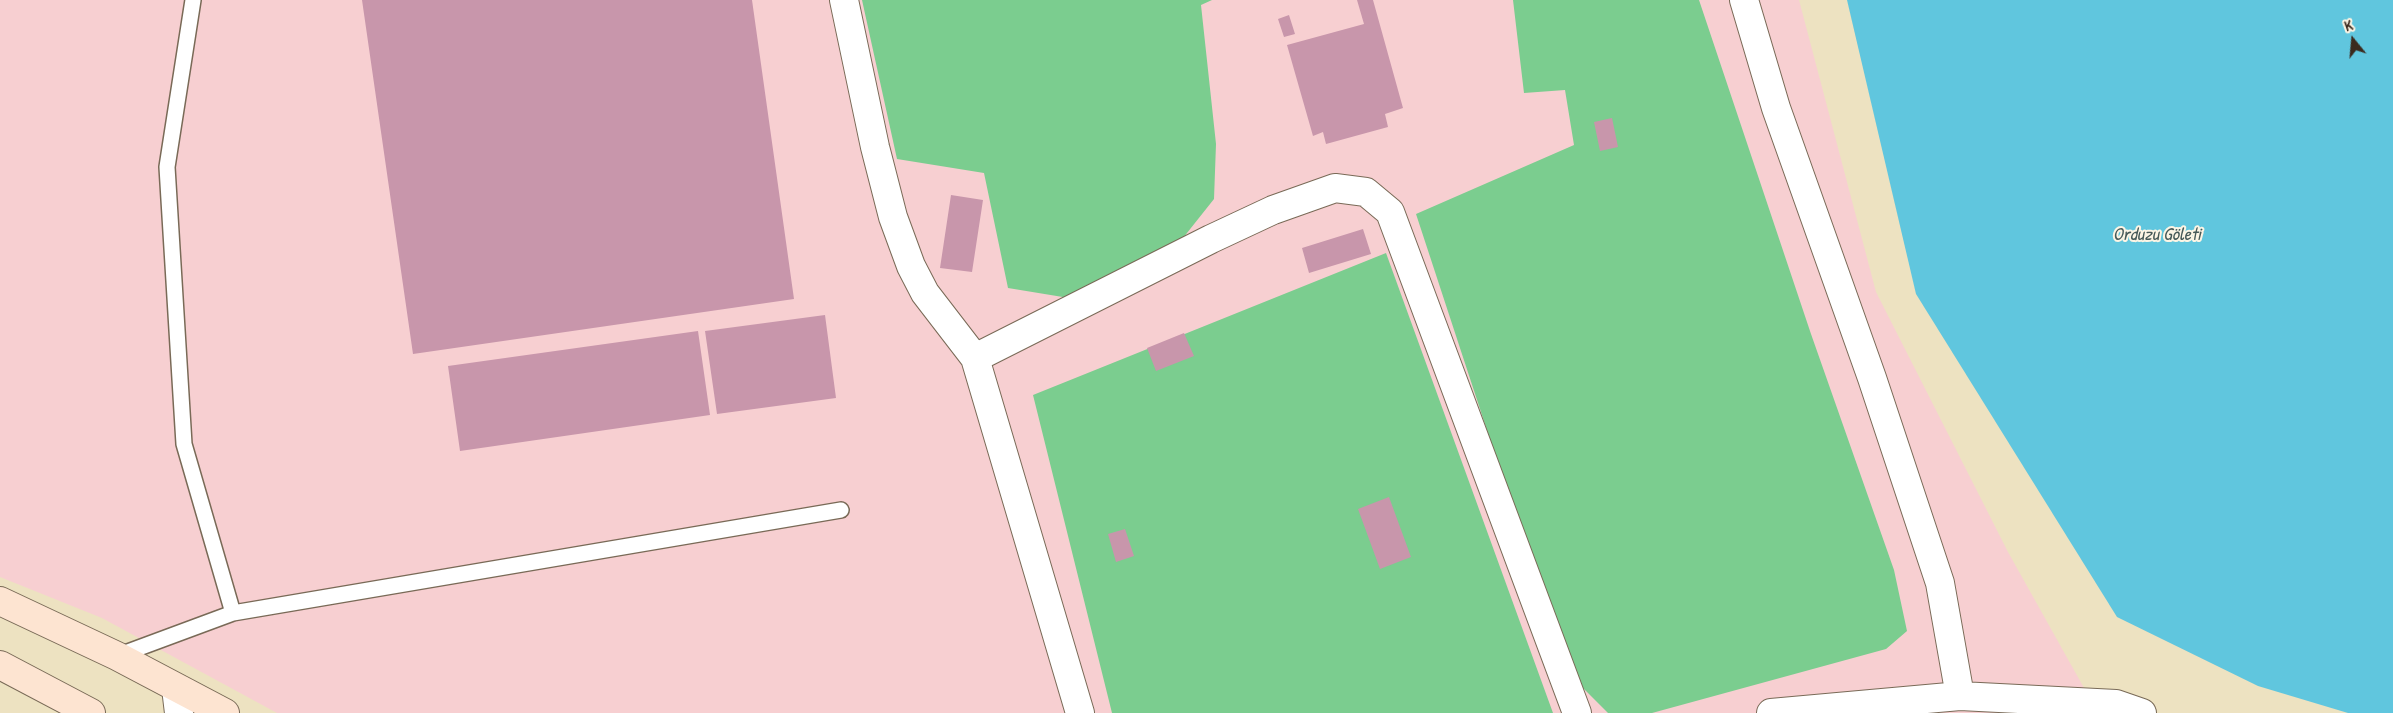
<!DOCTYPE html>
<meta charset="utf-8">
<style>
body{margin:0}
#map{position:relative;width:2393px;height:713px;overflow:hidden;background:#ede2c1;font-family:"Patrick Hand",sans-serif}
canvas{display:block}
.north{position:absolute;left:2328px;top:15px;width:50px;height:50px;-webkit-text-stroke:4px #fcf5e5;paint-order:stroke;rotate:343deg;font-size:14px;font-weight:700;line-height:20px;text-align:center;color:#3b2a1e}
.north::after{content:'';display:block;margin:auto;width:18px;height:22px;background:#3b2a1e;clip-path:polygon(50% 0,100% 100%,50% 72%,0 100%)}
</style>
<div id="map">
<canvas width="2393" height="713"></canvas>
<div class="north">K</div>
</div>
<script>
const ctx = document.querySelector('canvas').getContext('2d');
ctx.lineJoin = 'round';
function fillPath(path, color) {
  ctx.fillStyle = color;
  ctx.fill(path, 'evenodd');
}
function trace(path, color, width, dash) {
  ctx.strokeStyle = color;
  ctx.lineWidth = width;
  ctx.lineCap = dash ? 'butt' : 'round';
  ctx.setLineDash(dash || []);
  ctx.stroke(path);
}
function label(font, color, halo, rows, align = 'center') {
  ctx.font = font + ' "Patrick Hand",sans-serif';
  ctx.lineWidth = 4;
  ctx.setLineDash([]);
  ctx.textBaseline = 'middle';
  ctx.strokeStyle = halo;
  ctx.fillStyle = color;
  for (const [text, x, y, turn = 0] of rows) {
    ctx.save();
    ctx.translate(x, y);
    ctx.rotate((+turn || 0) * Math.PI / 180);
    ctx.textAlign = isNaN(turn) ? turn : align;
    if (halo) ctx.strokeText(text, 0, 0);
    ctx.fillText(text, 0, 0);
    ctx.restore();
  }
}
fillPath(new Path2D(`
 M 0,0 L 1799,0 L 1876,292 L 2008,552 L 2098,713 L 277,713 L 102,618 L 0,577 Z`), '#f7cfd1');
fillPath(new Path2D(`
 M 862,0 L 1212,0 L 1201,5 L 1216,144 L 1214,199 L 1183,238 L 1081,300 L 1008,288 L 984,173 L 897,159 Z
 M 1513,0 L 1699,0 L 1811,334 L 1894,570 L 1907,631 L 1886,649 L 1652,713 L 1608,713 L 1566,671 L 1416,214 L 1574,145 L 1565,90 L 1524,93 Z
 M 1386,253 L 1553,713 L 1112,713 L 1033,395 Z`), '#7bcd8f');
fillPath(new Path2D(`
 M 1847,0 L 2393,0 L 2393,713 L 2348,713 L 2258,686 L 2117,617 L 1916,294 Z`), '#60c6de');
fillPath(new Path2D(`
 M 362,0 L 752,0 L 794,299 L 413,354 Z
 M 1357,0 L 1373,0 L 1403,108 L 1385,114 L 1388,127 L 1326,144 L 1323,132 L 1313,136 L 1287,45 L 1364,24 Z
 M 1289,15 L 1295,34 L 1284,37 L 1278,19 Z
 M 1612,118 L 1618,147 L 1600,151 L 1594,122 Z
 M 951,195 L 983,200 L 972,272 L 940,268 Z
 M 1363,229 L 1371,254 L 1309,273 L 1302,248 Z
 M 825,315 L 836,398 L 717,414 L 705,331 Z
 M 698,331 L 710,415 L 460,451 L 448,366 Z
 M 1184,333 L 1194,356 L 1156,371 L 1147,348 Z
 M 1389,497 L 1411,557 L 1380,569 L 1358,509 Z
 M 1125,529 L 1134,556 L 1116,562 L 1108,534 Z`), '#c896ab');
const lane = new Path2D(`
 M 193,0 L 167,167 L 184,444 L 233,613
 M 117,656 L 233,613 L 841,510`);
const street = new Path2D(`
 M 844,0 L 875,147 L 893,217 L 911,266 L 925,293 L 975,358 L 1080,713
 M 1744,0 L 1776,108 L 1872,378 L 1940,583 L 1960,696
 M 975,358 L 1211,239 L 1273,210 L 1335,188 L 1366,192 L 1390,212 L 1577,713
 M 176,688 L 179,713
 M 1771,713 L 1960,696 L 2116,704 L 2142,713`);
const secondary = new Path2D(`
 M 0,601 L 117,656 L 225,713
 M 0,665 L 91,713`);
trace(lane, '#796a57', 18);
trace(street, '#796a57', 30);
trace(secondary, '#796a57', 30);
trace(lane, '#fff', 15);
trace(street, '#fff', 28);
trace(secondary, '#fde4d1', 28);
label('italic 18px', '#465958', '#fcf5e5', [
 ["Orduzu Göleti",2157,235]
]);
</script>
